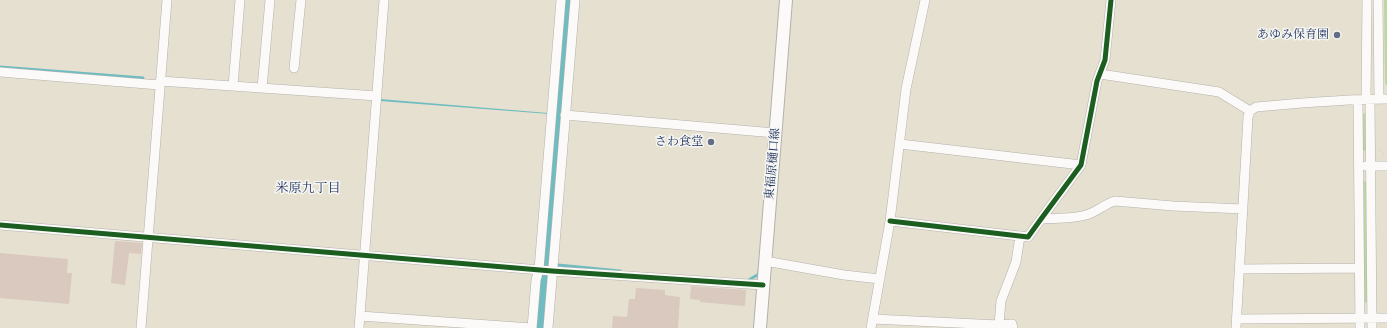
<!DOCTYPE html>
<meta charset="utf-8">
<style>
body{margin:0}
canvas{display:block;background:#e6e0d0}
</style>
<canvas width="1387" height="328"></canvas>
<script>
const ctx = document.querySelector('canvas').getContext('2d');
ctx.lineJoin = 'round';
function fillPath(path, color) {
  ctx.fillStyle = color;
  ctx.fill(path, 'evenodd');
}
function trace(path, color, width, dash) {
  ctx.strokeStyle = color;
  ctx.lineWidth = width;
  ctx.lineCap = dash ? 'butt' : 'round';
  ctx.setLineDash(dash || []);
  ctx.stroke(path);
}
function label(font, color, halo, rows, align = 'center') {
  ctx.font = font + ' "Gentium Book Plus","Noto Serif JP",serif';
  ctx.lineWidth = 3;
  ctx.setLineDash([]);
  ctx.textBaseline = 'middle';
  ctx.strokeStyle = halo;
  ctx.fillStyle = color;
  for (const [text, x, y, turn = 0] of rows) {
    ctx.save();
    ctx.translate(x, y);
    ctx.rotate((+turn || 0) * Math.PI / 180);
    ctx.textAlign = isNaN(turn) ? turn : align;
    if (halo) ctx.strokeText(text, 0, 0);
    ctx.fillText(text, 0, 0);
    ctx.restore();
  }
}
fillPath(new Path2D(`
 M 1384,0 L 1387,0 L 1387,86 L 1385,83 Z
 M 1364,113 L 1366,114 L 1366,150 L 1365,151 L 1363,150 L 1363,114 Z
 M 1364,181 L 1366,182 L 1368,301 L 1365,303 L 1364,300 L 1363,182 Z`), '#bdd6a2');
fillPath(new Path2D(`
 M 380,99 L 548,113 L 549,114 L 380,101 Z`), '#70bdc1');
trace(new Path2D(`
 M 0,67 L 143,78
 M 558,265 L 620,271
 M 747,281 L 759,274 L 759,271`), '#70bdc1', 3);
trace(new Path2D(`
 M 541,328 L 567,0`), '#70bdc1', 17);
fillPath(new Path2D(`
 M 115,241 L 142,243 L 141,254 L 129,253 L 125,285 L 111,283 Z
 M 0,253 L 68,259 L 67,273 L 72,273 L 69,304 L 0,298 Z
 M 691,286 L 746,290 L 745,306 L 700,302 L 700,300 L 690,299 Z
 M 636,288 L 665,290 L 665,295 L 680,297 L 678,328 L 612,328 L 613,316 L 627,317 L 629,299 L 635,299 Z`), '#d9c9be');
const minor = new Path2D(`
 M 1378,0 L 1379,99
 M 294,68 L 301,0
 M 0,72 L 159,85
 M 1100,74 L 1219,92 L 1250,111
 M 160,81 L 377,96
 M 233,86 L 240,0
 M 262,88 L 270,0
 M 1366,99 L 1367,0
 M 1370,99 L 1372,328
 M 1358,100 L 1360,328
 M 565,115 L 775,133
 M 900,144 L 1081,165
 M 1366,166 L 1387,166
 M 1041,219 C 1055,218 1072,219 1086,215 C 1097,212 1104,204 1115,201 L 1173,206 L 1243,209
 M 890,221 L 1028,237 L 1041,219 L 1081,165 L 1097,81 L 1105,60 L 1111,0
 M 0,225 L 552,271 L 763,285
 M 765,261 L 844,275 L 880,279
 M 1240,269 L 1359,268
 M 360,316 L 532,328 L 536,280 L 539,269 L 561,0
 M 873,319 L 999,325 L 1012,324 L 1013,328
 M 1236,319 L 1387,318
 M 999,325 L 1001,301 L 1016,262 L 1020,236
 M 141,328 L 167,0
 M 359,328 L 384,0
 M 548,328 L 575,0
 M 871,328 L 890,221 L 906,89 L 925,0
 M 1236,328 L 1248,117 L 1250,111 L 1256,107 C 1300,103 1343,99 1387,99`);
const major = new Path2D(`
 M 760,328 L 786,0`);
trace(minor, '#b3b1ac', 10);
trace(major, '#b3b1ac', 14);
trace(new Path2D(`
 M 1380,151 L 1387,156`), '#d3d2d1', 1.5, [1, 3]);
trace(minor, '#fbfaf8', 9);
trace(major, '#fbfaf8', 12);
trace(new Path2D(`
 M 890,221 L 1028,237 L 1041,219 L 1081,165 L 1097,81 L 1105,60 L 1111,0
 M 0,225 L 552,271 L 763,285`), '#1b5e20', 5);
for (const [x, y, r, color] of [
 [1337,35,4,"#626d86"],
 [711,142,4,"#626d86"]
]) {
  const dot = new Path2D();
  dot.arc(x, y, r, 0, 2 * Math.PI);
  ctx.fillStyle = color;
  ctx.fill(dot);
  trace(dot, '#f6f6f2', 1.5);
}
label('12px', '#1b2f5e', '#f6f6f2', [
 ["あゆみ保育園",1329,35],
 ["さわ食堂",703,142]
], 'right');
label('12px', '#1b2f5e', '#f6f6f2', [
 ["東福原樋口線",773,164,-85]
]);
label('13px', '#1b2f5e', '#f6f6f2', [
 ["米原九丁目",308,189]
]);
</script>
